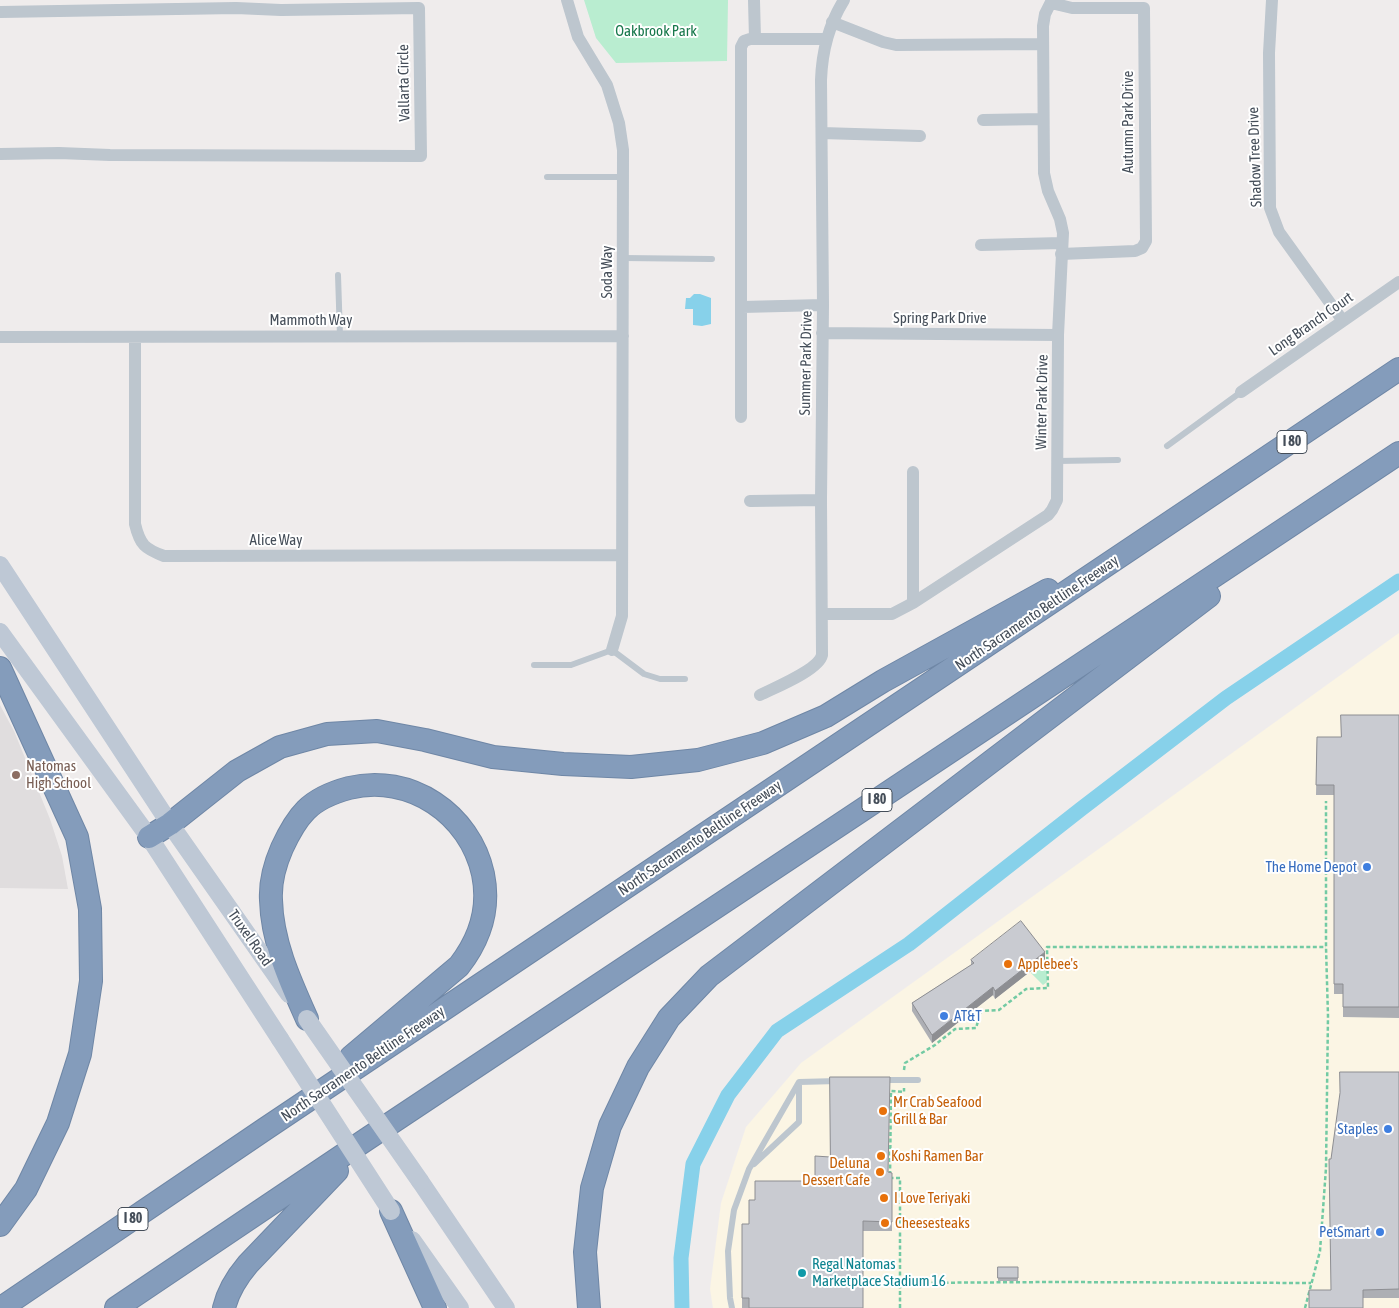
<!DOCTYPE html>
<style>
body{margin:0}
canvas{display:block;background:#efecec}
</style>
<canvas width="1399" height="1308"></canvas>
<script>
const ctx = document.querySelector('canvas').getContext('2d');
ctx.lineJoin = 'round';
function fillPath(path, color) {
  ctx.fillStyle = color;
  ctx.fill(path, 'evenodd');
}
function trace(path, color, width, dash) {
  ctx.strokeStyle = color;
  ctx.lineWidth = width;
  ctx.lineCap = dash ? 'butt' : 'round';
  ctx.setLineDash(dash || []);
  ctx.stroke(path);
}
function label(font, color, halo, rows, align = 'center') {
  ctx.font = font + ' "Asap Condensed",sans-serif';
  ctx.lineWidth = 4;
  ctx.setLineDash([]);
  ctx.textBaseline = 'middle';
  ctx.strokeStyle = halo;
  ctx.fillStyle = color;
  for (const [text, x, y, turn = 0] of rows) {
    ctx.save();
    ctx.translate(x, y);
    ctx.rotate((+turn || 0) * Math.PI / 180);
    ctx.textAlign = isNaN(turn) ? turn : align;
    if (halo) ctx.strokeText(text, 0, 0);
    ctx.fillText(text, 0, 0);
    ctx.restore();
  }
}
fillPath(new Path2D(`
 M 1399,633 L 1399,1308 L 713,1308 L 710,1289 L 721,1203 L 746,1127 L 801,1063 Z`), '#fbf5e4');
fillPath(new Path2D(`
 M 0,705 L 14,731 L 50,819 L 62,856 L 68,889 L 0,888 Z`), '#e0ddde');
fillPath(new Path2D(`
 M 584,0 L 728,0 L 727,61 L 616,63 L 596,38 Z
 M 1047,961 L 1047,982 L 1043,985 L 1031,973 Z`), '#b9edd0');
fillPath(new Path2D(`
 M 694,294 L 700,294 L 711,298 L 711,324 L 702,326 L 693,325 L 693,309 L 685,309 L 686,298 L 690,298 Z`), '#87d1ea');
trace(new Path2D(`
 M 682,1308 L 681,1258 L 693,1164 L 728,1095 L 777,1031 L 909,944 L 1081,809 L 1226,698 L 1399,581`), '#87d1ea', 15);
const highway = new Path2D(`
 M 0,668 L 77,837 L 90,909 L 91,981 L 80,1054 L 58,1123 L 26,1189 L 0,1225
 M 149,837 L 170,824 L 237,771 L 280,747 L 327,734 L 377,731 L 425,740 L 493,757 L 563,764 L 631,767 L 698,760 L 763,743 L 826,716 L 883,681 L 1048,590
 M 307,1019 C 290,981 272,942 271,900 C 270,883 275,864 282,848 C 288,835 295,821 306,810 C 317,799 334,792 349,788 C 410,773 470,814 483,874 C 490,908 480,939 459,966 L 351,1057
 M 391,1211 L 435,1308
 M 1,1308 L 265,1129 L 1399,369
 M 116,1308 L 367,1139 L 1399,453
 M 224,1308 C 228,1291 237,1277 248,1264 L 337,1171
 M 589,1308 L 585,1252 L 592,1188 L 610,1126 L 638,1067 L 669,1018 L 709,976 L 1209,596`);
trace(highway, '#6f87a6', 24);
trace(new Path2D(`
 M 904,1070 L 905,1063 L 935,1045 L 955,1029 L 976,1028 L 981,1011 L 999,1010 L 1026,989 L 1048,988 L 1047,947 L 1326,947
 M 899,1283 L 1054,1282 L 1311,1283
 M 900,1308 L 900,1178 L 890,1178 L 891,1091 L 904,1092 L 904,1088
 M 1305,1308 L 1320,1251 L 1326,1168 L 1328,1016 L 1326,947 L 1326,801`), '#72caa3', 2.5, [4, 2.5]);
trace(new Path2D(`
 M 547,177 L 623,177
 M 623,258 L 712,259
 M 338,275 L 340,336
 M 1167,446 L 1241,392
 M 1057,461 L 1118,460
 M 534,665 L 571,665 L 612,650 L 644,674 L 660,679 L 685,679
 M 883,1080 L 918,1080
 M 754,1164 L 799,1122 L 799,1084
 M 732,1308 L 730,1298 L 728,1251 L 734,1210 L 749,1169 L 799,1082 L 838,1081`), '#bdc6ce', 6);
trace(new Path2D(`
 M 567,0 L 578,37 L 607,85 L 619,123 L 623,150 L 622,616 L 612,650
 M 754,0 L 755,39
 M 1272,0 L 1269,53 L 1270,208 L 1279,232 L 1343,321
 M 1051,3 L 1072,8 L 1144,8 L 1146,241 L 1142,248 L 1135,251 L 1061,254
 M 0,12 L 236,8 L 281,10 L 419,8 L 421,156 L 110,155 L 59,153 L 0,154
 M 832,22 L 883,42 L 896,45 L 1043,44
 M 983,120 L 1043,119
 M 822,133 L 920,136
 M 981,245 L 1062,243
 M 742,307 L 823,305
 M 822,333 L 1058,335
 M 0,337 L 623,336
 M 135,337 L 135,524 C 140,545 145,549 164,556 L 622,555
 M 1241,392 L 1399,282
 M 741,417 L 741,47 L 744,41 L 750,39 L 827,39
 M 913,472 L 913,603 L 1048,515 L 1052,510 L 1057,500 L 1058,335 L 1063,233 L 1060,219 L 1048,191 L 1044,173 L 1043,26 L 1045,14 L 1052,0
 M 750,501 L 821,500
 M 822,614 L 892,614 L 913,603
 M 760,695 C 774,688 819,670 822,655 L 821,500 L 823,305 L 821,80 C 822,52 829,24 844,0`), '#bdc6ce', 12);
trace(new Path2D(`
 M 0,565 L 170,824 L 289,994
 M 0,632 L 149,837 L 280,1039
 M 420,1181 L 506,1308
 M 412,1240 L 460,1308`), '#bec8d5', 18);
trace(highway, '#849cbb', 22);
trace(new Path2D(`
 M 307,1019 L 420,1181
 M 280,1039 L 391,1211`), '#bec8d5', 18);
fillPath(new Path2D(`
 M 1399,715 L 1399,1018 L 1343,1017 L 1343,994 L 1334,994 L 1334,795 L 1316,795 L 1317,737 L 1341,737 Z
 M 971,960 L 1045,960 L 995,999 L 993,995 L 932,1043 L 912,1011 L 912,1003 L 971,965 Z
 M 1399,1072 L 1399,1298 L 1363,1298 L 1331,1290 L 1331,1159 Z
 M 888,1172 L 892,1173 L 892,1231 L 863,1231 L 749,1308 L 742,1308 L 742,1224 L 749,1224 L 755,1200 L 815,1181 Z
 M 998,1267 L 1018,1267 L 1018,1281 L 998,1281 Z`), '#adafb4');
fillPath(new Path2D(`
 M 1045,952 L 1045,960 L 995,999 L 995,991 Z
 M 993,987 L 993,995 L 932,1043 L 932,1035 Z`), '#8d8e92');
const building = new Path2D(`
 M 1341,715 L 1399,715 L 1399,1007 L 1343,1007 L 1343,984 L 1334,984 L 1334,785 L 1316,785 L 1317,737 L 1341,737 Z
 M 1021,921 L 1045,952 L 995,991 L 993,987 L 932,1035 L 912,1003 L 974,963 L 971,960 Z
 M 1340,1072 L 1399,1072 L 1399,1289 L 1363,1290 L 1363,1308 L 1309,1308 L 1309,1290 L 1331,1290 L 1329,1159 L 1331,1159 L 1340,1093 Z
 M 830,1077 L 890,1077 L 888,1172 L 892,1173 L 892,1222 L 863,1221 L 863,1308 L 749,1308 L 749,1298 L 742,1298 L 742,1224 L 749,1224 L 749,1200 L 755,1200 L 755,1181 L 815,1181 L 815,1156 L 830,1157 Z
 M 998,1267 L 1018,1267 L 1018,1278 L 998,1278 Z`);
fillPath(building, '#c9cbd1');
trace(building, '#8d8e92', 1);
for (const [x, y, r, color] of [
 [16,775,5,"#8d6e63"],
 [1367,867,5,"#3f7fe0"],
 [1008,964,5,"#e8710a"],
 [944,1016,5,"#3f7fe0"],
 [883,1111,5,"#e8710a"],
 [1388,1129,5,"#3f7fe0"],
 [881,1156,5,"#e8710a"],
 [880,1172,5,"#e8710a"],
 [884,1198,5,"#e8710a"],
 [885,1223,5,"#e8710a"],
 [1380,1232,5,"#3f7fe0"],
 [802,1273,5,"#0f9aa8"]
]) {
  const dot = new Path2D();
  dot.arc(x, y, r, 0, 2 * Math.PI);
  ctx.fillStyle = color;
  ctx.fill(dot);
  trace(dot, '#fff', 2);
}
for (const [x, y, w] of [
 [1292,442,30],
 [877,800,30],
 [133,1219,30]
]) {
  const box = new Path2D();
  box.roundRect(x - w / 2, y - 11.5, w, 23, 4);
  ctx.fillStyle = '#fff';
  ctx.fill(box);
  trace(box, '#454e59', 1);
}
label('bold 14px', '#454e59', null, [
 ["I 80",1292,442],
 ["I 80",877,800],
 ["I 80",133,1219]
]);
label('15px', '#18784c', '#fff', [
 ["Oakbrook Park",656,31]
]);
label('15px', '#454e59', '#fff', [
 ["Vallarta Circle",404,83,-91],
 ["Autumn Park Drive",1128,122,-90],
 ["Shadow Tree Drive",1255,157,-92],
 ["Soda Way",607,272,-90],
 ["Spring Park Drive",940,318],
 ["Mammoth Way",311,320],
 ["Long Branch Court",1311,324,-35],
 ["Summer Park Drive",806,363,-89],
 ["Winter Park Drive",1042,402,-89],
 ["Alice Way",276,540],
 ["North Sacramento Beltline Freeway",1037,613,-34],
 ["North Sacramento Beltline Freeway",700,838,-34],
 ["Truxel Road",250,938,55],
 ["North Sacramento Beltline Freeway",363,1064,-34]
]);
label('15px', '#785e54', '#fff', [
 ["Natomas",26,766],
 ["High School",26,783]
], 'left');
label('15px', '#366cbe', '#fff', [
 ["The Home Depot",1357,867],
 ["AT&T",954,1016,"left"],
 ["Staples",1378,1129],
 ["PetSmart",1370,1232]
], 'right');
label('15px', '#c56008', '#fff', [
 ["Applebee's",1018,964],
 ["Mr Crab Seafood",893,1102],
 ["Grill & Bar",893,1119],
 ["Koshi Ramen Bar",891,1156],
 ["Deluna",870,1163,"right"],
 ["Dessert Cafe",870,1180,"right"],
 ["I Love Teriyaki",894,1198],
 ["Cheesesteaks",895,1223]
], 'left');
label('15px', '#0d838f', '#fff', [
 ["Regal Natomas",812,1264],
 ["Marketplace Stadium 16",812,1281]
], 'left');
</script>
